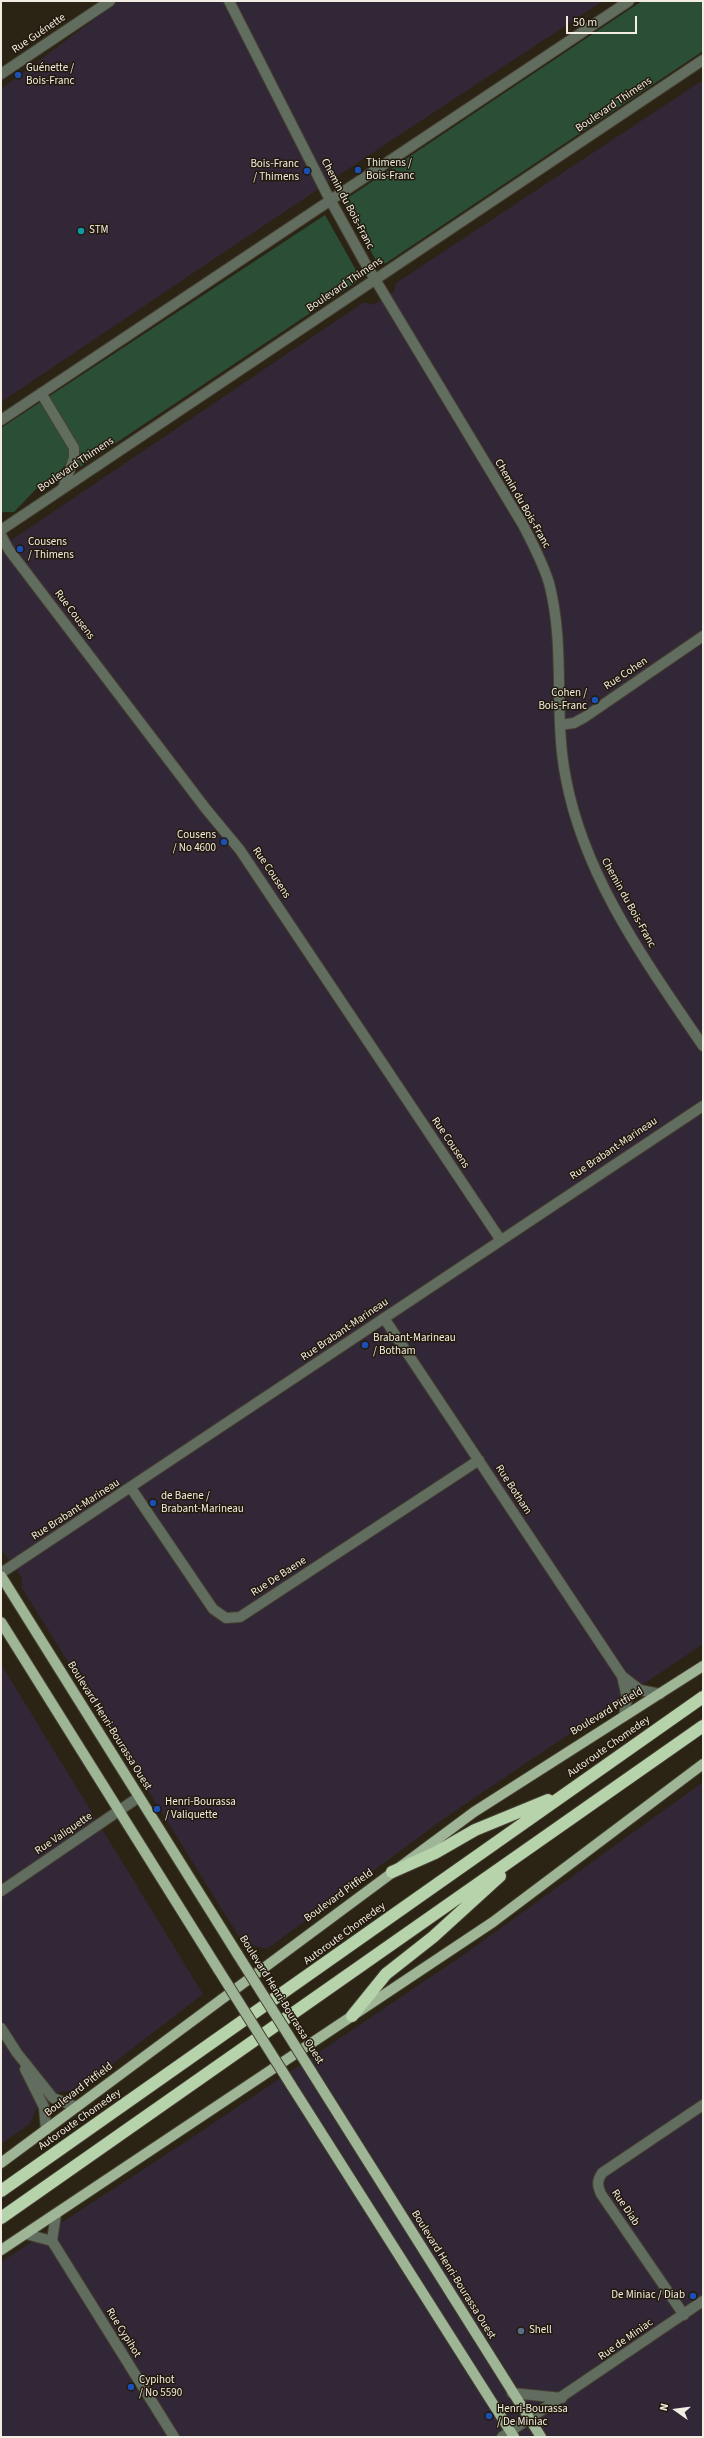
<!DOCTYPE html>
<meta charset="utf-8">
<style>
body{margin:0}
#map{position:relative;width:704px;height:2438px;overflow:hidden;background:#2b2415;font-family:"Source Sans 3",sans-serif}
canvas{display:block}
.frame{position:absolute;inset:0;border:2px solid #f2ede3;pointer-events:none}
.north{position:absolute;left:656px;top:2390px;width:40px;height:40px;-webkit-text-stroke:3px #221a0c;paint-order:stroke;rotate:284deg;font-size:11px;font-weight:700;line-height:16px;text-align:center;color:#f2ede3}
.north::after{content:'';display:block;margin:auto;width:14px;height:18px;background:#f2ede3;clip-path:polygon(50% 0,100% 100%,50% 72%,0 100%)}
.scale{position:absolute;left:566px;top:16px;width:71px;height:18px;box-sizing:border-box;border:2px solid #f2ede3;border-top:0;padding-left:5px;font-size:12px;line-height:14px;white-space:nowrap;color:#f2ede3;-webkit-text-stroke:3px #221a0c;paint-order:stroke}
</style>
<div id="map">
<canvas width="704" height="2438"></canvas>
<div class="frame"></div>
<div class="north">N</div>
<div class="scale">50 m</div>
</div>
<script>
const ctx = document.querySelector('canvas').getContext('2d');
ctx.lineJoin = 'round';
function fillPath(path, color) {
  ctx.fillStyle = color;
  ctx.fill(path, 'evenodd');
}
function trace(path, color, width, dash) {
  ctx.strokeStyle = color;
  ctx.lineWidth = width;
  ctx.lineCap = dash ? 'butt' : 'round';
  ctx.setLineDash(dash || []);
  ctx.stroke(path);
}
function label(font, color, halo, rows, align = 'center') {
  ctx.font = font + ' "Source Sans 3",sans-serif';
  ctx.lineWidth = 3;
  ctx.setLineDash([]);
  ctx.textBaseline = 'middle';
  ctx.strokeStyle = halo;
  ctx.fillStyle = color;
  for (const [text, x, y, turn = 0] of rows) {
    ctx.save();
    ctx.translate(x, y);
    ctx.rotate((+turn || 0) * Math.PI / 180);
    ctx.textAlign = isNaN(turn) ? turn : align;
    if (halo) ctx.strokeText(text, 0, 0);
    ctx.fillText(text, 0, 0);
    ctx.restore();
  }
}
fillPath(new Path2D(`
 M 119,1 L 603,1 L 372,153 L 1,402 L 1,89 Z
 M 703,80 L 703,1644 L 449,1815 L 267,1949 L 243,1943 L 22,1588 L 22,1578 L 1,1549 L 1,547 L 364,302 L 373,305 L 394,292 L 396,283 Z
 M 1,1664 L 203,1994 L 76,2092 L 61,2091 L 35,2111 L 30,2124 L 1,2144 Z
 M 703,1782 L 703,2437 L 1,2437 L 1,2262 L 190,2139 L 462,1956 Z`), '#322736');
fillPath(new Path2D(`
 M 642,1 L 703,1 L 703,51 L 386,263 L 378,264 L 346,207 L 345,203 L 346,199 Z
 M 325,215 L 361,279 L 77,469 L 68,460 L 59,474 L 38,487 L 14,512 L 1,512 L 1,428 Z`), '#2b4e37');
const minor = new Path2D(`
 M 229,1 L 327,194 L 364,261 L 523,525 C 533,544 543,563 549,583 C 566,647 553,715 566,779 C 585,879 647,963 703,1046
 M 1,74 L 110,1
 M 41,393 L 74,448 L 74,458 L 63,488
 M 1,420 L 629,1
 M 1,530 L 703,60
 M 1,535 L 9,550 L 206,809 L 240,850 L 500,1239
 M 560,725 L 574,723 L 585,717 L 703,636
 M 384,1318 L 622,1676 L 640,1690 L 660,1694
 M 131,1488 L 213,1609 L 226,1618 L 240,1617 L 479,1460
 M 1,1573 L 703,1106
 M 622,1676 L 627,1698 L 624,1716
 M 1,1891 L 139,1797
 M 1,2028 L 17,2053 L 53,2098 L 77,2107
 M 25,2069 L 44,2107 L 46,2130
 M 56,2214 L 52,2241 L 174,2437
 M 26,2234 L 52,2241
 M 684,2315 L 601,2194 C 597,2185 597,2181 602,2173 L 703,2105
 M 512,2393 L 562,2398
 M 502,2437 L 703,2301`);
const major = new Path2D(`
 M 1,1576 L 238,1955
 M 1,1622 L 218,1969
 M 311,2071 L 541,2437
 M 291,2085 L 514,2437
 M 1,2163 L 474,1812 L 703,1666
 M 1,2250 L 493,1922 L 703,1764`);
const highway = new Path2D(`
 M 392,1872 L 435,1853 L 475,1830 L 548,1800
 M 352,2016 L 386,1974 L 433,1937 L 500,1876
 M 1,2191 L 703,1697
 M 1,2218 L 703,1726`);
trace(minor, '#474032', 12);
trace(major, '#474032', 12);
trace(highway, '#474032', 14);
trace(minor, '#616d5e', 10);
trace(major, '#9eb696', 10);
trace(highway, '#b6d3ac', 12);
const majorBridge = new Path2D(`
 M 238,1955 L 311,2071
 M 218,1969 L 291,2085`);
trace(majorBridge, '#474032', 12, []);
trace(majorBridge, '#9eb696', 10);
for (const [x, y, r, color] of [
 [18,75,4,"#1a4fb4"],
 [358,170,4,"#1a4fb4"],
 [307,171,4,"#1a4fb4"],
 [81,231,4,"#0f9aa8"],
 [20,549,4,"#1a4fb4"],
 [595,700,4,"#1a4fb4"],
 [224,842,4,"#1a4fb4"],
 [365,1345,4,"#1a4fb4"],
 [153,1503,4,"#1a4fb4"],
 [157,1809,4,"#1a4fb4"],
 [693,2296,4,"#1a4fb4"],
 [521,2331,4,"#5c6f8a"],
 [131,2387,4,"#1a4fb4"],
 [489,2416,4,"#1a4fb4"]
]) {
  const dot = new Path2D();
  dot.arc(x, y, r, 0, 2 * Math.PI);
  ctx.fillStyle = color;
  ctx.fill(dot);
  trace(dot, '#221a0c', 1.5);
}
label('11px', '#f2ede3', '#221a0c', [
 ["Rue Guénette",39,34,-34],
 ["Boulevard Thimens",614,105,-34],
 ["Chemin du Bois-Franc",347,204,62],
 ["Boulevard Thimens",345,285,-34],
 ["Boulevard Thimens",76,465,-34],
 ["Chemin du Bois-Franc",522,504,60],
 ["Rue Cousens",74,615,53],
 ["Rue Cohen",626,674,-34],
 ["Rue Cousens",271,873,56],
 ["Chemin du Bois-Franc",628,903,61],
 ["Rue Cousens",450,1143,56],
 ["Rue Brabant-Marineau",614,1149,-34],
 ["Rue Brabant-Marineau",345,1330,-34],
 ["Rue Botham",513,1490,57],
 ["Rue Brabant-Marineau",76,1510,-33],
 ["Rue De Baene",279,1577,-33],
 ["Boulevard Pitfield",607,1712,-31],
 ["Boulevard Henri-Bourassa Ouest",109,1726,58],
 ["Autoroute Chomedey",609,1747,-35],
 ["Rue Valiquette",64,1834,-34],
 ["Boulevard Pitfield",339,1896,-36],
 ["Autoroute Chomedey",345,1934,-36],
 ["Boulevard Henri-Bourassa Ouest",281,2000,58],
 ["Boulevard Pitfield",79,2090,-37],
 ["Autoroute Chomedey",80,2120,-35],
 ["Rue Diab",625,2208,56],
 ["Boulevard Henri-Bourassa Ouest",453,2275,58],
 ["Rue Cypihot",123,2333,58],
 ["Rue de Miniac",626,2340,-35]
]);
label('11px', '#f2ede3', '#221a0c', [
 ["Guénette /",26,69],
 ["Bois-Franc",26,82],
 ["Thimens /",366,164],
 ["Bois-Franc",366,177],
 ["Bois-Franc",299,165,"right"],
 ["/ Thimens",299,178,"right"],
 ["STM",89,231],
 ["Cousens",28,543],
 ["/ Thimens",28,556],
 ["Cohen /",587,694,"right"],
 ["Bois-Franc",587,707,"right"],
 ["Cousens",216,836,"right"],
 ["/ No 4600",216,849,"right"],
 ["Brabant-Marineau",373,1339],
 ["/ Botham",373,1352],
 ["de Baene /",161,1497],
 ["Brabant-Marineau",161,1510],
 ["Henri-Bourassa",165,1803],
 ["/ Valiquette",165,1816],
 ["De Miniac / Diab",685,2296,"right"],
 ["Shell",529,2331],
 ["Cypihot",139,2381],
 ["/ No 5590",139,2394],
 ["Henri-Bourassa",497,2410],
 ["/ De Miniac",497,2423]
], 'left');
</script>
